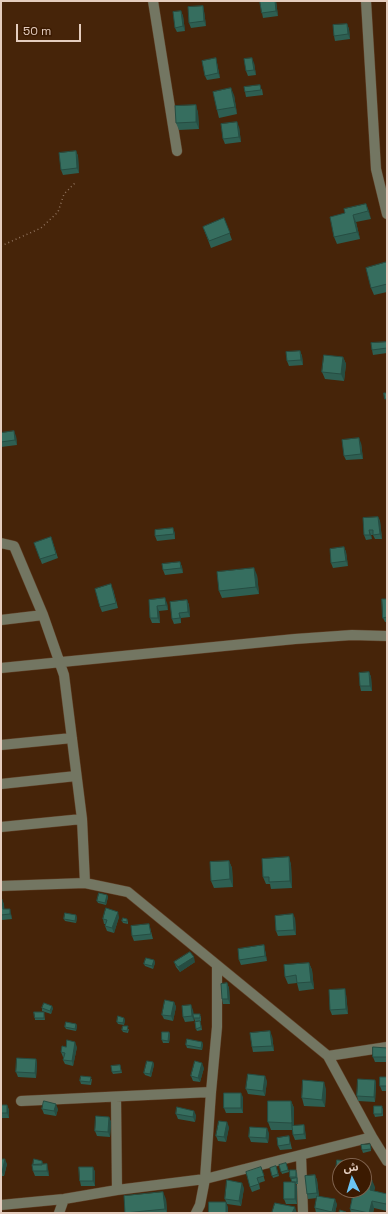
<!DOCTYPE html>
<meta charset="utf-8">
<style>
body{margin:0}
#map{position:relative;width:388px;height:1214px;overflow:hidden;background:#462409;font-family:"Space Grotesk","Noto Sans Arabic",sans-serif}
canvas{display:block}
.frame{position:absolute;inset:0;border:2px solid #e4cdbf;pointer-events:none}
.north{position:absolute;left:332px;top:1158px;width:40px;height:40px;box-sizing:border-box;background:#3b1a01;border:1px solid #7f624d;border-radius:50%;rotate:355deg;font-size:11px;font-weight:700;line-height:16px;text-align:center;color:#e4cdbf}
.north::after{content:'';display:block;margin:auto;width:14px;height:18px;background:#6bc3f2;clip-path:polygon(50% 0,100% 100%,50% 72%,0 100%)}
.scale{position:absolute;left:16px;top:24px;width:65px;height:18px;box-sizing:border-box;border:2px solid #e4cdbf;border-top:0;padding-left:5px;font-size:12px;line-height:14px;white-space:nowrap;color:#e4cdbf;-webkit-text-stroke:3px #3b1a01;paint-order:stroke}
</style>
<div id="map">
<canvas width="388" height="1214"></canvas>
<div class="frame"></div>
<div class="north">ش</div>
<div class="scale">50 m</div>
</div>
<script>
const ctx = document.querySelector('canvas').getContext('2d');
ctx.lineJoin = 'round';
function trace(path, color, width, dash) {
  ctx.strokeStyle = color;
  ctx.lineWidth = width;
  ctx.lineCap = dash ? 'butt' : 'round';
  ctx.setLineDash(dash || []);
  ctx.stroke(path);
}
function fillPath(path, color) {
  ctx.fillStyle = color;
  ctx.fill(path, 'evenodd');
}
const minor = new Path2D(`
 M 153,1 L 177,151
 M 366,1 L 376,169 L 387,214
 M 1,543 L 14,546 L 43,615 L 64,675 L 82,819 L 85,883
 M 1,620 L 43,615
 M 1,668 L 295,639 L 352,635 L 387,636
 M 1,745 L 72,738
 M 1,784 L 76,776
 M 1,827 L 82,819
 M 1,886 L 85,883 L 128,892 L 328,1056 L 372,1137 L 387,1161
 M 328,1056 L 387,1047
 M 116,1097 L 117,1190
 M 21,1101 L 211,1092
 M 301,1155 L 303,1213
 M 1,1205 L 64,1199 L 117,1190 L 205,1179 L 372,1137
 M 59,1213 L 64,1199
 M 196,1213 L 200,1205 L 205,1179 L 211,1092 L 217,1027 L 217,965`);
trace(minor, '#5f3f26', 11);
trace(new Path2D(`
 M 1,246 L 41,228 L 58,212 L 64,194 L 76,182`), '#90735e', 1.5, [1, 3]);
trace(minor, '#737662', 10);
fillPath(new Path2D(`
 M 260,1 L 276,1 L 278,16 L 263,18 L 262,13 Z
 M 203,6 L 204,11 L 206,26 L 191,28 L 189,23 Z
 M 181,11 L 183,16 L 185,31 L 177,32 L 175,28 Z
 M 347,24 L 349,29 L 350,39 L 335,41 L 334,36 Z
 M 217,63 L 220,78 L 207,80 L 205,76 Z
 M 254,63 L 256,75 L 248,76 L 246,71 Z
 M 262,89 L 263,95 L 246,97 L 245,92 Z
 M 234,95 L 237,114 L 219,118 L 217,110 Z
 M 196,105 L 198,113 L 199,129 L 179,130 L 176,123 Z
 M 239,127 L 241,142 L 225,144 L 223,139 Z
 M 76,151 L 78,156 L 79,173 L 63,175 L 61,170 Z
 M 366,204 L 371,219 L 356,222 L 360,239 L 337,244 L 334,237 L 345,213 Z
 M 224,218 L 232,240 L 211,248 L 203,227 Z
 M 387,262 L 387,292 L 374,295 L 371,288 Z
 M 387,342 L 387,353 L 373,355 L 372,350 Z
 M 300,351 L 302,356 L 303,365 L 289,366 L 287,361 Z
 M 343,357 L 346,364 L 344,381 L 325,379 L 322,372 Z
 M 1,433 L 16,436 L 17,445 L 1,447 Z
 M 361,443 L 363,459 L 346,460 L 344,456 Z
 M 378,517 L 380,521 L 382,539 L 375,539 L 373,535 L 371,535 L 372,539 L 366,540 L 364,535 Z
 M 175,533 L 175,539 L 157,541 L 155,536 Z
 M 51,537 L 58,558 L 42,564 L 34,543 Z
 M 344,547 L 346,552 L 348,566 L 333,568 L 331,563 Z
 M 180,562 L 182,567 L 183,573 L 165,575 L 163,570 Z
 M 257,575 L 259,594 L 222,598 L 219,591 Z
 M 113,589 L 118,608 L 102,612 L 100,607 Z
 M 387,599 L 387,622 L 385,622 L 383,618 Z
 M 149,600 L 167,603 L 168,610 L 159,611 L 160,623 L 152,623 L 150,618 Z
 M 187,600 L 189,605 L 190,617 L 181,618 L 181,623 L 174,624 L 172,619 Z
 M 369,672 L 371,677 L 372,691 L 361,691 L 360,686 Z
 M 289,857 L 291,865 L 292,888 L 271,889 L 270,884 L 266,884 L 263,877 Z
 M 229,861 L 232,868 L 233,887 L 214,888 L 211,881 Z
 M 107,895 L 108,897 L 106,905 L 98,903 L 97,901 Z
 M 1,899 L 4,904 L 4,909 L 11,914 L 12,919 L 2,920 L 2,923 L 1,923 Z
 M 77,917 L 76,923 L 65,921 L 64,919 Z
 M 119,917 L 114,933 L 107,931 L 105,926 L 106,924 L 104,924 L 103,919 Z
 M 295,918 L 296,935 L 278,936 L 276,931 Z
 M 127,919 L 128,922 L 128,924 L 123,923 L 122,921 Z
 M 149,924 L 153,939 L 134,941 L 132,936 Z
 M 264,945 L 265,950 L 267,961 L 241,965 L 239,960 Z
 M 154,960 L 155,963 L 153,969 L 145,966 L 144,964 Z
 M 174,962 L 195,962 L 180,972 L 176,967 Z
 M 309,963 L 312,970 L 314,989 L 299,991 L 297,983 L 288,984 L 285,977 Z
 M 227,983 L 229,988 L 230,1004 L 223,1004 L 222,999 Z
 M 346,994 L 348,1014 L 332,1015 L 330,1010 Z
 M 174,1002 L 176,1007 L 173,1021 L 164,1019 L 162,1015 Z
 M 42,1008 L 53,1008 L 51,1014 L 42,1011 Z
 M 193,1010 L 194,1021 L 185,1022 L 183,1017 Z
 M 44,1014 L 45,1020 L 35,1020 L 35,1018 Z
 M 201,1016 L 201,1021 L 195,1021 L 194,1018 Z
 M 125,1020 L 124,1025 L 118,1024 L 117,1022 Z
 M 76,1024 L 77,1026 L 76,1031 L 66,1029 L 65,1027 Z
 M 201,1024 L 202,1030 L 197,1031 L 196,1029 Z
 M 129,1029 L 128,1033 L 123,1032 L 122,1030 Z
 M 169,1032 L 170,1035 L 169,1043 L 163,1043 L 162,1040 Z
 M 272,1036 L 274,1051 L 253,1052 L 252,1047 Z
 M 203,1044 L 202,1050 L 187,1048 L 186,1045 Z
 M 66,1047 L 77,1047 L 73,1066 L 65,1064 L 63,1060 L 64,1057 L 63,1057 L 61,1052 Z
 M 387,1048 L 387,1062 L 375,1062 L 373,1057 Z
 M 36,1059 L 37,1064 L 36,1078 L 18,1077 L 16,1072 Z
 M 153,1062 L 154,1065 L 151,1077 L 145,1075 L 144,1073 Z
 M 120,1065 L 122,1073 L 113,1074 L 112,1072 Z
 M 204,1068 L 200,1082 L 193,1081 L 191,1076 Z
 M 387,1077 L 387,1091 L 382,1091 L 380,1086 Z
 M 92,1079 L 91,1085 L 81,1084 L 80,1081 Z
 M 375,1080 L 376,1084 L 375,1102 L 358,1101 L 357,1096 Z
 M 267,1081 L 265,1096 L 248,1094 L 246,1089 Z
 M 326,1089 L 325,1107 L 304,1106 L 302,1098 Z
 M 243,1097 L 243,1113 L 226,1113 L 224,1108 Z
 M 291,1101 L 294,1108 L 294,1126 L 304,1125 L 305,1130 L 306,1139 L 295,1140 L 293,1135 L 293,1130 L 271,1130 L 268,1122 Z
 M 1,1105 L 7,1105 L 9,1110 L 9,1118 L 1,1118 Z
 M 383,1108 L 383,1116 L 375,1117 L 374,1114 Z
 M 42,1109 L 58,1109 L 56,1116 L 44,1114 Z
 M 176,1114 L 196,1115 L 195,1122 L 178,1119 Z
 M 109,1117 L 111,1122 L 110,1137 L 97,1136 L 95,1131 Z
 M 229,1127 L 226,1142 L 218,1141 L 216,1136 Z
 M 269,1133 L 268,1143 L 251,1142 L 249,1137 Z
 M 289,1136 L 290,1141 L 292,1149 L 280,1150 L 278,1146 Z
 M 371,1146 L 371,1151 L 363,1153 L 362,1150 Z
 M 1,1159 L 7,1164 L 4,1176 L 1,1176 Z
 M 42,1161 L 43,1165 L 48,1169 L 49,1176 L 35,1176 L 33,1171 Z
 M 286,1163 L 289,1172 L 282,1174 L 279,1165 Z
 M 276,1166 L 279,1176 L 273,1178 L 270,1168 Z
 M 340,1166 L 340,1190 L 364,1190 L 375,1187 L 374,1191 L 387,1194 L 387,1211 L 374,1208 L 373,1213 L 351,1213 L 350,1209 L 353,1192 L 338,1191 L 335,1184 Z
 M 93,1167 L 95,1172 L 95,1186 L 81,1186 L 80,1181 Z
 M 261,1168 L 265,1181 L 259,1183 L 260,1189 L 252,1192 L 250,1187 Z
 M 297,1172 L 298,1184 L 296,1184 L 297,1187 L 297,1204 L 286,1204 L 284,1199 L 292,1182 L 290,1177 Z
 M 315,1175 L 317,1180 L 319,1196 L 337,1204 L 335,1213 L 316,1213 L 315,1208 L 317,1198 L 308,1199 L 307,1194 Z
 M 244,1188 L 241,1206 L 227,1204 L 225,1199 Z
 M 166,1199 L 167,1213 L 125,1213 Z`), '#2e5f52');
fillPath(new Path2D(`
 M 275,1 L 276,1 L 278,16 L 276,11 Z
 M 203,6 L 204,11 L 206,26 L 204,21 Z
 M 181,11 L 183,16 L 185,31 L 183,26 Z
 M 347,24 L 349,29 L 350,39 L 348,34 Z
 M 216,58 L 220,78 L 218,73 Z
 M 252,58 L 254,63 L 256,75 L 254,70 Z
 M 231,88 L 234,95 L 237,114 L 235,107 Z
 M 196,105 L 198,113 L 199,129 L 196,122 Z
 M 237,122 L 239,127 L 241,142 L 239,137 Z
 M 76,151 L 78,156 L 79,173 L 77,168 Z
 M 366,204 L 369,211 L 371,219 L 368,211 Z
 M 353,215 L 356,222 L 360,239 L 357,232 Z
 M 300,351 L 302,356 L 303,365 L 301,360 Z
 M 343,357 L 346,364 L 344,381 L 341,374 Z
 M 14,431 L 16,436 L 17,445 L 15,440 Z
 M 359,438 L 361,443 L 363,459 L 361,454 Z
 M 378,517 L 380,521 L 382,539 L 380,534 Z
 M 173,528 L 175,533 L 175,539 L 174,534 Z
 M 369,530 L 371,535 L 372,539 L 370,535 Z
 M 344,547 L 346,552 L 348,566 L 346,561 Z
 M 180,562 L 182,567 L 183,573 L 181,568 Z
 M 254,568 L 257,575 L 259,594 L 256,587 Z
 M 165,598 L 167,603 L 168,610 L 166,605 Z
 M 187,600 L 189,605 L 190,617 L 188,612 Z
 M 157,606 L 159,611 L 160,623 L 158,618 Z
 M 179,613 L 181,618 L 181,623 Z
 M 369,672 L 371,677 L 372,691 L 370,686 Z
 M 289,857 L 291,865 L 292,888 L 290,881 Z
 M 229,861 L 232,868 L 233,887 L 230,879 Z
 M 107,895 L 108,897 L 106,905 L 105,903 Z
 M 2,899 L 4,904 L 5,914 L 3,909 Z
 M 10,909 L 12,919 L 10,914 Z
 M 118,912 L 119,917 L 114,933 L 112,928 Z
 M 293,914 L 295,918 L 296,935 L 294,930 Z
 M 76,915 L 77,917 L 76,923 L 75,921 Z
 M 264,945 L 265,950 L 267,961 L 265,956 Z
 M 194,957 L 195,962 L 180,972 L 178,967 Z
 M 154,960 L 155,963 L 153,969 L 152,966 Z
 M 309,963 L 312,970 L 314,989 L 311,982 Z
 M 227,983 L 229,988 L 230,1004 L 228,999 Z
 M 345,989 L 346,994 L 348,1014 L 346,1009 Z
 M 174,1002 L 176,1007 L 173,1021 L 171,1016 Z
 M 191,1005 L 193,1010 L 194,1021 L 192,1016 Z
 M 52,1006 L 53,1008 L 51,1014 L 50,1011 Z
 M 124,1018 L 125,1020 L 124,1025 L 123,1023 Z
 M 76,1024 L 77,1026 L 76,1031 L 75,1029 Z
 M 270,1031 L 272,1036 L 274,1051 L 272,1046 Z
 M 169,1032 L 170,1035 L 169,1043 L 168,1041 Z
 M 75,1042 L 77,1047 L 73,1066 L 72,1061 Z
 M 202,1042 L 203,1044 L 202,1050 L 201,1048 Z
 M 36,1059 L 37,1064 L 36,1078 L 35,1073 Z
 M 153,1062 L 154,1065 L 151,1077 L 150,1074 Z
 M 202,1063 L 204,1068 L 200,1082 L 198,1078 Z
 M 265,1076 L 267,1081 L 265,1096 L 263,1091 Z
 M 375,1080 L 376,1084 L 375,1102 L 374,1097 Z
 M 324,1082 L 326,1089 L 325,1107 L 322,1100 Z
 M 241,1093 L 243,1097 L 243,1113 L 241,1108 Z
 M 291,1101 L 294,1108 L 294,1129 L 293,1130 L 291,1123 Z
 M 56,1104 L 58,1109 L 56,1116 L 54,1111 Z
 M 7,1105 L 9,1110 L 9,1118 L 7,1113 Z
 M 194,1111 L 196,1115 L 195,1122 L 193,1117 Z
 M 109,1117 L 111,1122 L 110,1137 L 108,1132 Z
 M 227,1122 L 229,1127 L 226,1142 L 224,1137 Z
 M 304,1125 L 305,1130 L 306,1139 L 304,1134 Z
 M 267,1128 L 269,1133 L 268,1143 L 266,1138 Z
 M 5,1159 L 7,1164 L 4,1176 L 2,1172 Z
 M 47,1164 L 48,1169 L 49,1176 L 47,1171 Z
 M 93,1167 L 95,1172 L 95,1186 L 93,1181 Z
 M 315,1175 L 317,1180 L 319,1198 L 317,1193 Z
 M 372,1180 L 375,1187 L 373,1197 L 370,1190 Z
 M 295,1182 L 297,1187 L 297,1204 L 295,1199 Z
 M 242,1183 L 244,1188 L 241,1206 L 239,1201 Z
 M 163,1192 L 166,1199 L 167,1213 L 165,1209 Z
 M 335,1199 L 337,1204 L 335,1213 L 333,1213 Z
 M 372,1201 L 374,1208 L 373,1213 L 369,1213 Z
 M 226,1202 L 228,1207 L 228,1213 L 226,1213 Z
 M 295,1207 L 297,1213 L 292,1213 Z`), '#264d42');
const building = new Path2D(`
 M 260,1 L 275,1 L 276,11 L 262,13 Z
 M 203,6 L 204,21 L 189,23 L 188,7 Z
 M 181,11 L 183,26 L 175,28 L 173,12 Z
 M 347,24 L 348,34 L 334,36 L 333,25 Z
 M 216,58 L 218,73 L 205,76 L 202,61 Z
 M 252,58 L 254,70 L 246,71 L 244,59 Z
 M 260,85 L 261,90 L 245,92 L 244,87 Z
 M 231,88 L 235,107 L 217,110 L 213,92 Z
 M 196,105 L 196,122 L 176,123 L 175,106 Z
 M 237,122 L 239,137 L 223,139 L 221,124 Z
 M 76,151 L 77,168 L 61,170 L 59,153 Z
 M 366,204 L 368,211 L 353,215 L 357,232 L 334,237 L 330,217 L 345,213 L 344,209 Z
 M 224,218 L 230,233 L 209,241 L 203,227 Z
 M 387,262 L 387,284 L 371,288 L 366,268 Z
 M 387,342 L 387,348 L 372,350 L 371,343 Z
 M 300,351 L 301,360 L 287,361 L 286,352 Z
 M 324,355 L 343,357 L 341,374 L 322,372 Z
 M 384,393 L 387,393 L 387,399 L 385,399 Z
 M 14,431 L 15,440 L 1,442 L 1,433 Z
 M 359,438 L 361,454 L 344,456 L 342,440 Z
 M 378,517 L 380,534 L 373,535 L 373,530 L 369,530 L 370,535 L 364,535 L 363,518 Z
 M 173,528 L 174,534 L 155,536 L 155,530 Z
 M 51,537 L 56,554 L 40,559 L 34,543 Z
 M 344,547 L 346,561 L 331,563 L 330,549 Z
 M 180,562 L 181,568 L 163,570 L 162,564 Z
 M 254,568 L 256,587 L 219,591 L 217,572 Z
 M 111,584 L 116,603 L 100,607 L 95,589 Z
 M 165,598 L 166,605 L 157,606 L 158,618 L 150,618 L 149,600 Z
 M 382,599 L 387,599 L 387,617 L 383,618 Z
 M 187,600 L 188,612 L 179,613 L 180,618 L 172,619 L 170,602 Z
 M 369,672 L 370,686 L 360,686 L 359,673 Z
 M 289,857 L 290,881 L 269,882 L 269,877 L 263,877 L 262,859 Z
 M 229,861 L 230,879 L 211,881 L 210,862 Z
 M 99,893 L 107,895 L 105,903 L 97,901 Z
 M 1,899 L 2,899 L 3,909 L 10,909 L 10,914 L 1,915 Z
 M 106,908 L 118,912 L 112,928 L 105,926 L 107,920 L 103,919 Z
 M 65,913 L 76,915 L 75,921 L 64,919 Z
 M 293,914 L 294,930 L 276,931 L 275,916 Z
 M 123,918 L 127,919 L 127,922 L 122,921 Z
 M 149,924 L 151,934 L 132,936 L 131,926 Z
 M 264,945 L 265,956 L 239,960 L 238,949 Z
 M 190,952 L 194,957 L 178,967 L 174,962 Z
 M 146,958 L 154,960 L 152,966 L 144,964 Z
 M 309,963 L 311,982 L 297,983 L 296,975 L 285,977 L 284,965 Z
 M 227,983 L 228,999 L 222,999 L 221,984 Z
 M 345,989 L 346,1009 L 330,1010 L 329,990 Z
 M 165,1000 L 174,1002 L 171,1016 L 162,1015 Z
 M 44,1003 L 52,1006 L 50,1011 L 42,1008 Z
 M 191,1005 L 192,1016 L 183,1017 L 182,1006 Z
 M 34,1012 L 44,1012 L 44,1018 L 35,1018 Z
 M 193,1014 L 200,1014 L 200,1018 L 194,1018 Z
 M 118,1016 L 124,1018 L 123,1023 L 117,1022 Z
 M 200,1021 L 201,1027 L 196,1029 L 195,1022 Z
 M 66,1022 L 76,1024 L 75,1029 L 65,1027 Z
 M 123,1026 L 128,1026 L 127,1031 L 122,1030 Z
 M 270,1031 L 272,1046 L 252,1047 L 250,1033 Z
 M 162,1032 L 169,1032 L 168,1041 L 162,1040 Z
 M 187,1039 L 202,1042 L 201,1048 L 186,1045 Z
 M 67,1040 L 75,1042 L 72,1061 L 63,1060 L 65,1053 L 61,1052 L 62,1046 L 66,1047 Z
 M 373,1047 L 387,1048 L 387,1057 L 373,1057 Z
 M 17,1058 L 36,1059 L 35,1073 L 16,1072 Z
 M 147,1061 L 153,1062 L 150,1074 L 144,1073 Z
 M 195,1061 L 202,1063 L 198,1078 L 191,1076 Z
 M 120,1065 L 121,1071 L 112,1072 L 111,1066 Z
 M 248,1074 L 265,1076 L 263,1091 L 246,1089 Z
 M 81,1076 L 91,1077 L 90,1082 L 80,1081 Z
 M 380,1077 L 387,1077 L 387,1086 L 380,1086 Z
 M 358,1079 L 375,1080 L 374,1097 L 357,1096 Z
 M 303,1080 L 324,1082 L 322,1100 L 302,1098 Z
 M 224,1093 L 241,1093 L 241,1108 L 224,1108 Z
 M 44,1101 L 56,1104 L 54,1111 L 42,1109 Z
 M 268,1101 L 291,1101 L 292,1122 L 291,1123 L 268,1122 Z
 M 1,1105 L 7,1105 L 7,1113 L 1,1113 Z
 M 374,1106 L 382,1106 L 382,1114 L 374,1114 Z
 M 177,1107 L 194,1111 L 193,1117 L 176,1114 Z
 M 96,1116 L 109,1117 L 108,1132 L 95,1131 Z
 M 219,1121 L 227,1122 L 224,1137 L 216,1136 Z
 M 304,1125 L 304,1134 L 293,1135 L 292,1126 Z
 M 250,1127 L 267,1128 L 266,1138 L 249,1137 Z
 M 289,1136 L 290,1144 L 278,1146 L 277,1138 Z
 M 370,1144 L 371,1149 L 362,1150 L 361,1145 Z
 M 1,1159 L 5,1159 L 2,1172 L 1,1172 Z
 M 34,1159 L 42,1161 L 42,1165 L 33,1165 Z
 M 337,1160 L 352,1161 L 352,1166 L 340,1166 L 340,1184 L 335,1184 Z
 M 286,1163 L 288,1170 L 281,1172 L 279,1165 Z
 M 47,1164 L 47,1171 L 33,1171 L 32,1165 Z
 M 276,1166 L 278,1174 L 272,1176 L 270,1168 Z
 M 79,1167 L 93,1167 L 93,1181 L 80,1181 Z
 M 261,1167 L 264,1176 L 257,1178 L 259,1184 L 250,1187 L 246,1172 Z
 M 290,1170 L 296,1170 L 296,1177 L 290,1177 Z
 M 315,1175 L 317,1193 L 307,1194 L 305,1176 Z
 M 297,1178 L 297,1182 L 292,1182 L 291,1179 Z
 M 364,1178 L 372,1180 L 370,1190 L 387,1194 L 387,1200 L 386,1204 L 372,1201 L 369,1213 L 350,1209 L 354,1190 L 364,1190 Z
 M 227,1180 L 242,1183 L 239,1201 L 225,1199 Z
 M 284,1182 L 295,1182 L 295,1199 L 284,1199 Z
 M 163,1192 L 165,1209 L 125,1213 L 124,1196 Z
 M 317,1196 L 335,1199 L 332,1212 L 315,1208 Z
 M 209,1202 L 226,1202 L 226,1213 L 209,1213 Z
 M 275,1203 L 295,1207 L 292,1213 L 272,1213 Z
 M 340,1210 L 346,1212 L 346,1213 L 339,1213 Z`);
fillPath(building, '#366e5f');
trace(building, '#264d42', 1);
</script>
